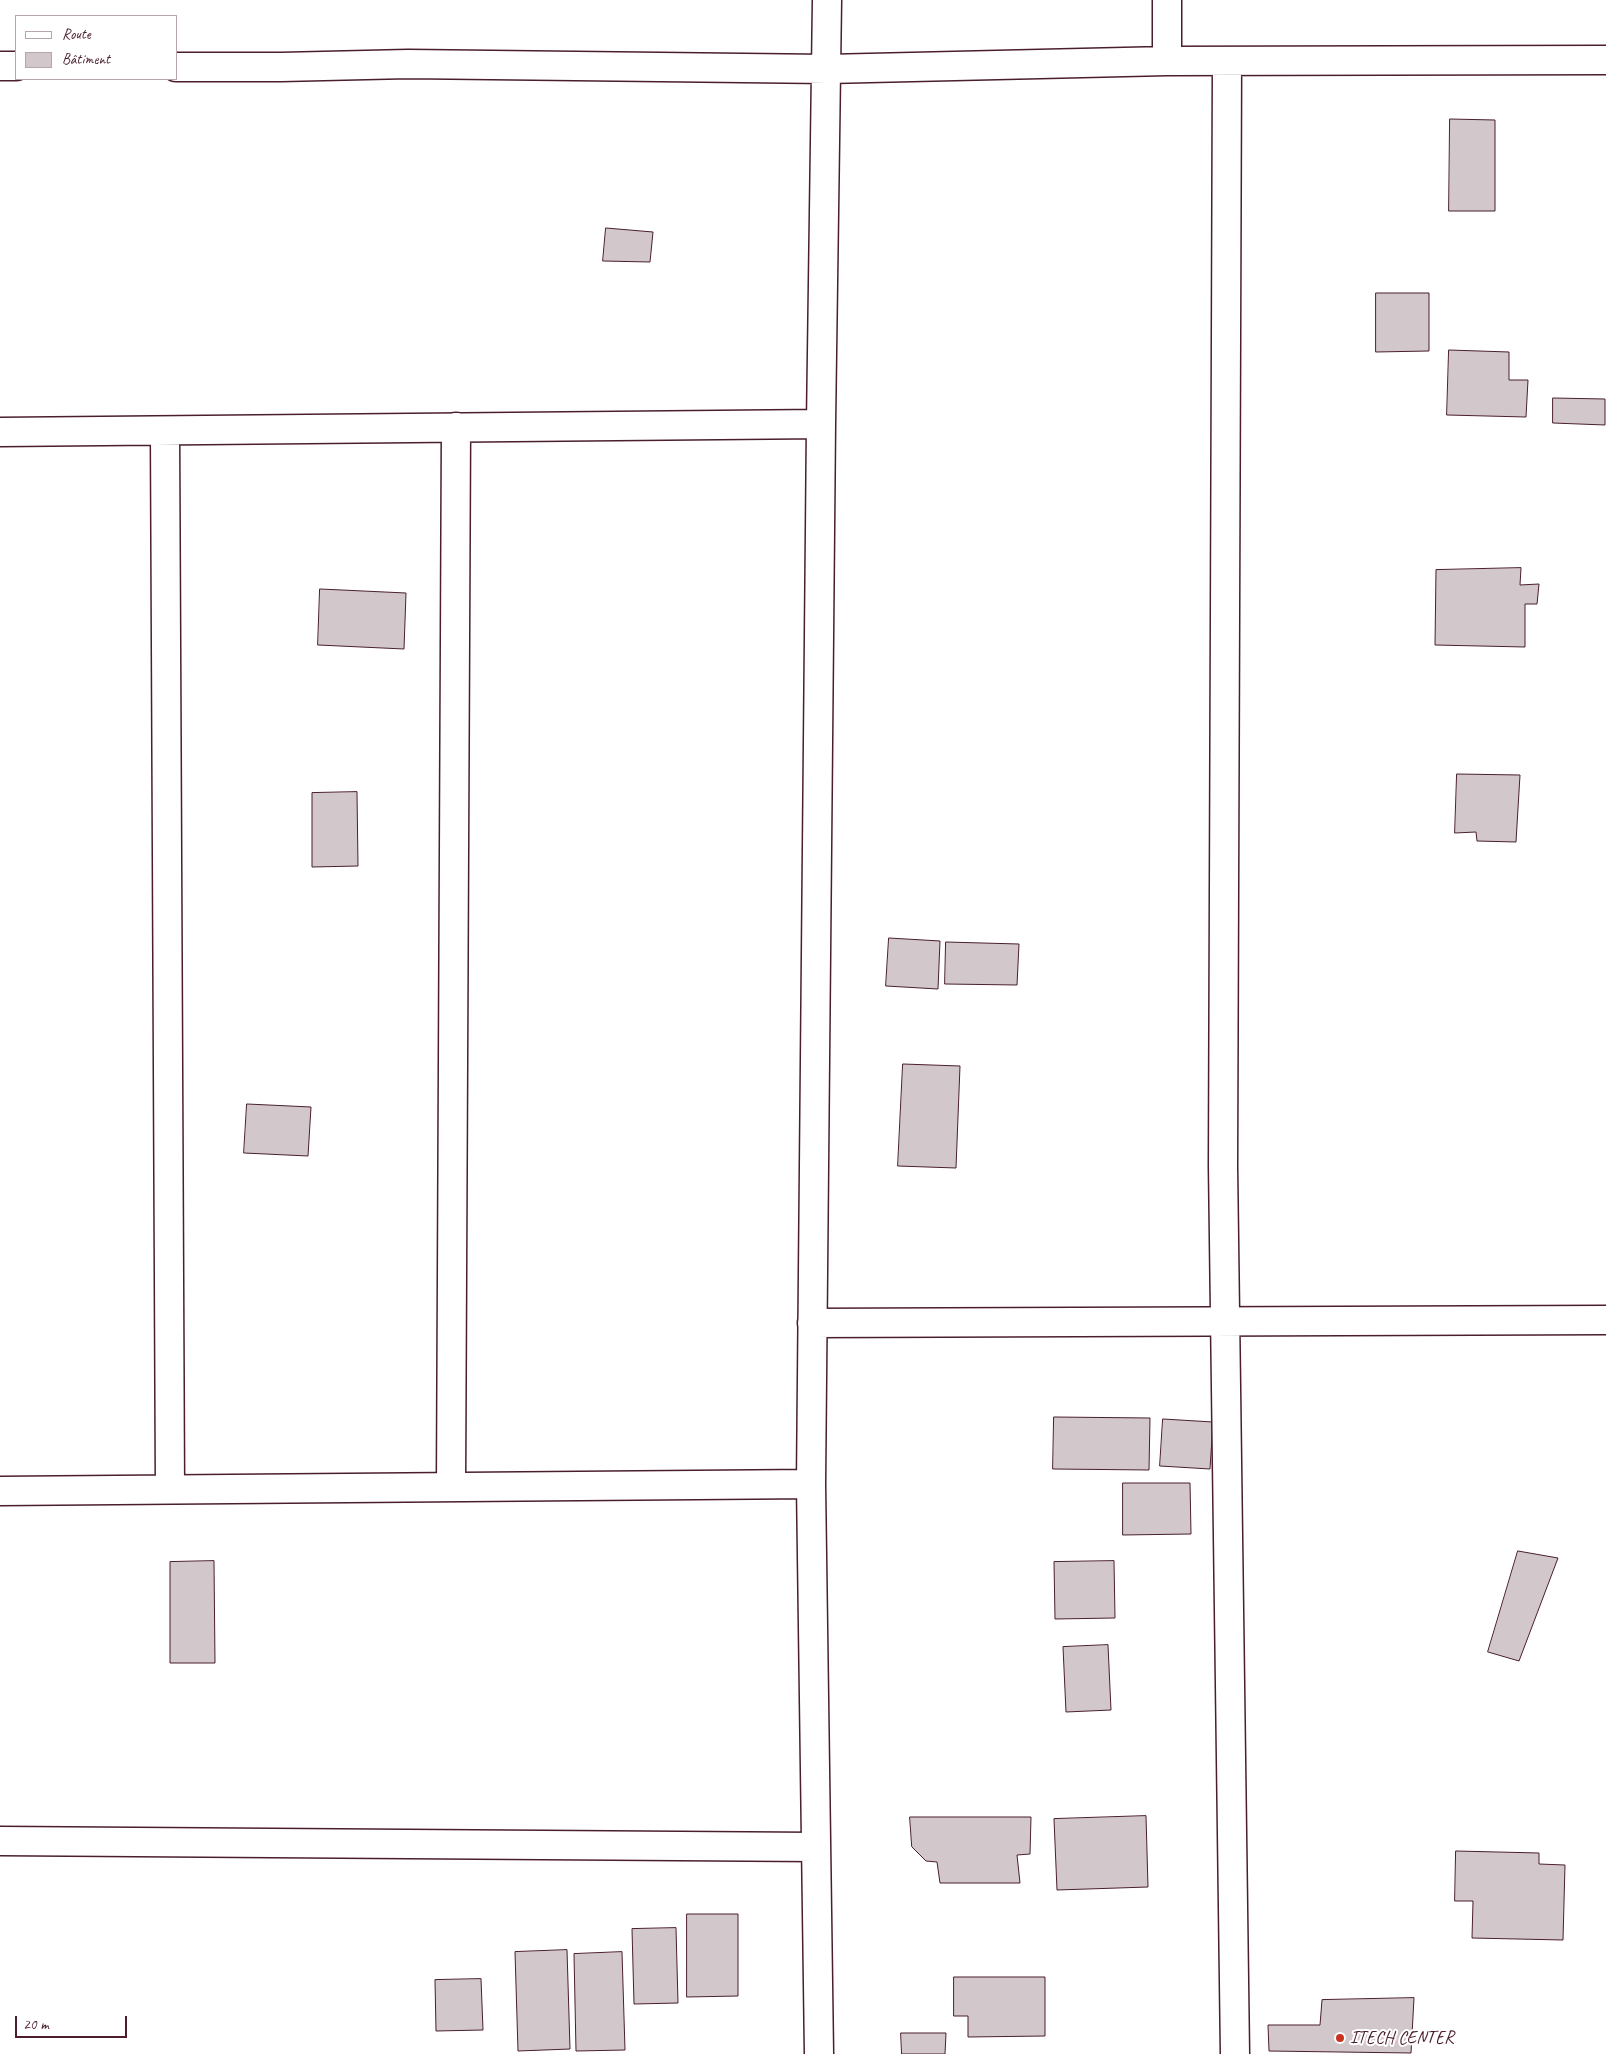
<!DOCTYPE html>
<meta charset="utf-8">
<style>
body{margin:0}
#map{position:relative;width:1606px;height:2054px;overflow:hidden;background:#fff;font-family:Caveat,sans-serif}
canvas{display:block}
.legend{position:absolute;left:15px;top:15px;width:162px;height:65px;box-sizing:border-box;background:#fff;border:1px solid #b7a5aa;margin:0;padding:6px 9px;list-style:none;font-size:15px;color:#4a1f2b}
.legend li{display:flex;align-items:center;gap:10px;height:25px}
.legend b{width:25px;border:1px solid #b7a5aa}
.scale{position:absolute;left:15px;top:2016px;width:112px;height:22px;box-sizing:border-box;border:2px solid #4a1f2b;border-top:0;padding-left:6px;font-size:15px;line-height:18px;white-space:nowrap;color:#4a1f2b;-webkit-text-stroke:4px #fff;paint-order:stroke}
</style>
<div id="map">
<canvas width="1606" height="2054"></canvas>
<ul class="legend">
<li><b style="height:6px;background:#fff"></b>Route</li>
<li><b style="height:14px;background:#d2c7cb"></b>Bâtiment</li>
</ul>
<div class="scale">20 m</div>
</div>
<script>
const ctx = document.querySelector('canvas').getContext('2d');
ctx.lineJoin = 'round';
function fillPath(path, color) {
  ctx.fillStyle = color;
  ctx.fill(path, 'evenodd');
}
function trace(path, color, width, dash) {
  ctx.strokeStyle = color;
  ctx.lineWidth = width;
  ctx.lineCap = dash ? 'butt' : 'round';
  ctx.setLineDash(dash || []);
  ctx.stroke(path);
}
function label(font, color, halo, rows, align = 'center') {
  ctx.font = font + ' Caveat,sans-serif';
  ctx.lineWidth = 4;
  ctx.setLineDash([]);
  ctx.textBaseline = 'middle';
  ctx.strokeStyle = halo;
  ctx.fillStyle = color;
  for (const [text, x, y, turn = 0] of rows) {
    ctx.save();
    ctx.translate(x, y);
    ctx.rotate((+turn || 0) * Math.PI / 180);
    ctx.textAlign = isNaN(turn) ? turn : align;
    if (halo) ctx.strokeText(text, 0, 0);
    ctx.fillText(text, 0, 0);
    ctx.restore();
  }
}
const building = new Path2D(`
 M 1450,119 L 1495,120 L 1495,211 L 1449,211 Z
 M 606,228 L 653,232 L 650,262 L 603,261 Z
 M 1376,293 L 1429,293 L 1429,351 L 1376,352 Z
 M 1449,350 L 1509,352 L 1509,380 L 1528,380 L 1526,417 L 1447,415 Z
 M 1553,398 L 1605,399 L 1605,425 L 1553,423 Z
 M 1521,568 L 1520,585 L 1539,584 L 1537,604 L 1525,604 L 1525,647 L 1435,645 L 1436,570 Z
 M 320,589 L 406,593 L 404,649 L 318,645 Z
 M 1457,774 L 1520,775 L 1516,842 L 1477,841 L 1476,832 L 1455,833 Z
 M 357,792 L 358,866 L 312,867 L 312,793 Z
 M 889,938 L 940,941 L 938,989 L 886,986 Z
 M 946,942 L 1019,944 L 1017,985 L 945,984 Z
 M 903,1064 L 960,1066 L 956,1168 L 898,1166 Z
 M 247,1104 L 311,1107 L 308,1156 L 244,1153 Z
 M 1054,1417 L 1150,1418 L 1149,1470 L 1053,1469 Z
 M 1163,1419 L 1213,1422 L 1210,1469 L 1160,1466 Z
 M 1123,1483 L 1190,1483 L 1191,1534 L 1123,1535 Z
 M 1518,1551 L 1558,1558 L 1519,1661 L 1488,1652 Z
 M 214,1561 L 215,1663 L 170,1663 L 170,1562 Z
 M 1114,1561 L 1115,1618 L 1055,1619 L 1054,1562 Z
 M 1108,1645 L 1111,1710 L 1066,1712 L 1063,1647 Z
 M 1146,1816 L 1148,1887 L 1057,1890 L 1054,1819 Z
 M 910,1817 L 1031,1817 L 1030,1854 L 1017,1855 L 1020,1883 L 940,1883 L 937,1862 L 926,1861 L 912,1847 Z
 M 1456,1851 L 1539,1853 L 1539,1864 L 1565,1865 L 1563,1940 L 1472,1938 L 1473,1901 L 1455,1901 Z
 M 687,1914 L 738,1914 L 738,1996 L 687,1997 Z
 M 676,1928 L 678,2003 L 634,2004 L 632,1929 Z
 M 567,1950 L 570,2049 L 518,2051 L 515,1952 Z
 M 622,1952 L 625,2050 L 576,2051 L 574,1954 Z
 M 954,1977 L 1045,1977 L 1045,2036 L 968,2037 L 968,2016 L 954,2016 Z
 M 481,1979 L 483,2030 L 436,2031 L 435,1980 Z
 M 1414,1998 L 1411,2053 L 1269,2051 L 1268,2025 L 1320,2025 L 1322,2000 Z
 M 901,2033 L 946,2033 L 945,2054 L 902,2054 Z`);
fillPath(building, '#d2c7cb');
trace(building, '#4a1f2b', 1);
const street = new Path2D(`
 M 1167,0 L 1167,61
 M 1227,61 L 1223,1165 L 1235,2054
 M 0,66 L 16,66
 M 176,67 L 281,67 L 408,64 L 827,69 L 1167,61 L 1606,60
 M 165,431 L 170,1489
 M 0,432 L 821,424
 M 812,1323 L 1606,1320
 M 451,1487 L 456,427
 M 0,1491 L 811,1484
 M 0,1841 L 815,1847
 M 819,2054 L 811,1484 L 821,424 L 827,0`);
trace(street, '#4a1f2b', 31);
trace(street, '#fff', 28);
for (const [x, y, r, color] of [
 [1340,2038,5,"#c8321e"]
]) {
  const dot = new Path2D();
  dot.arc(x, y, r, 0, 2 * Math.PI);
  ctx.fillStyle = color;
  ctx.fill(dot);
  trace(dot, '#fff', 2);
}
label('18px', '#4a1f2b', '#fff', [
 ["ITECH CENTER",1350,2038]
], 'left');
</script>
